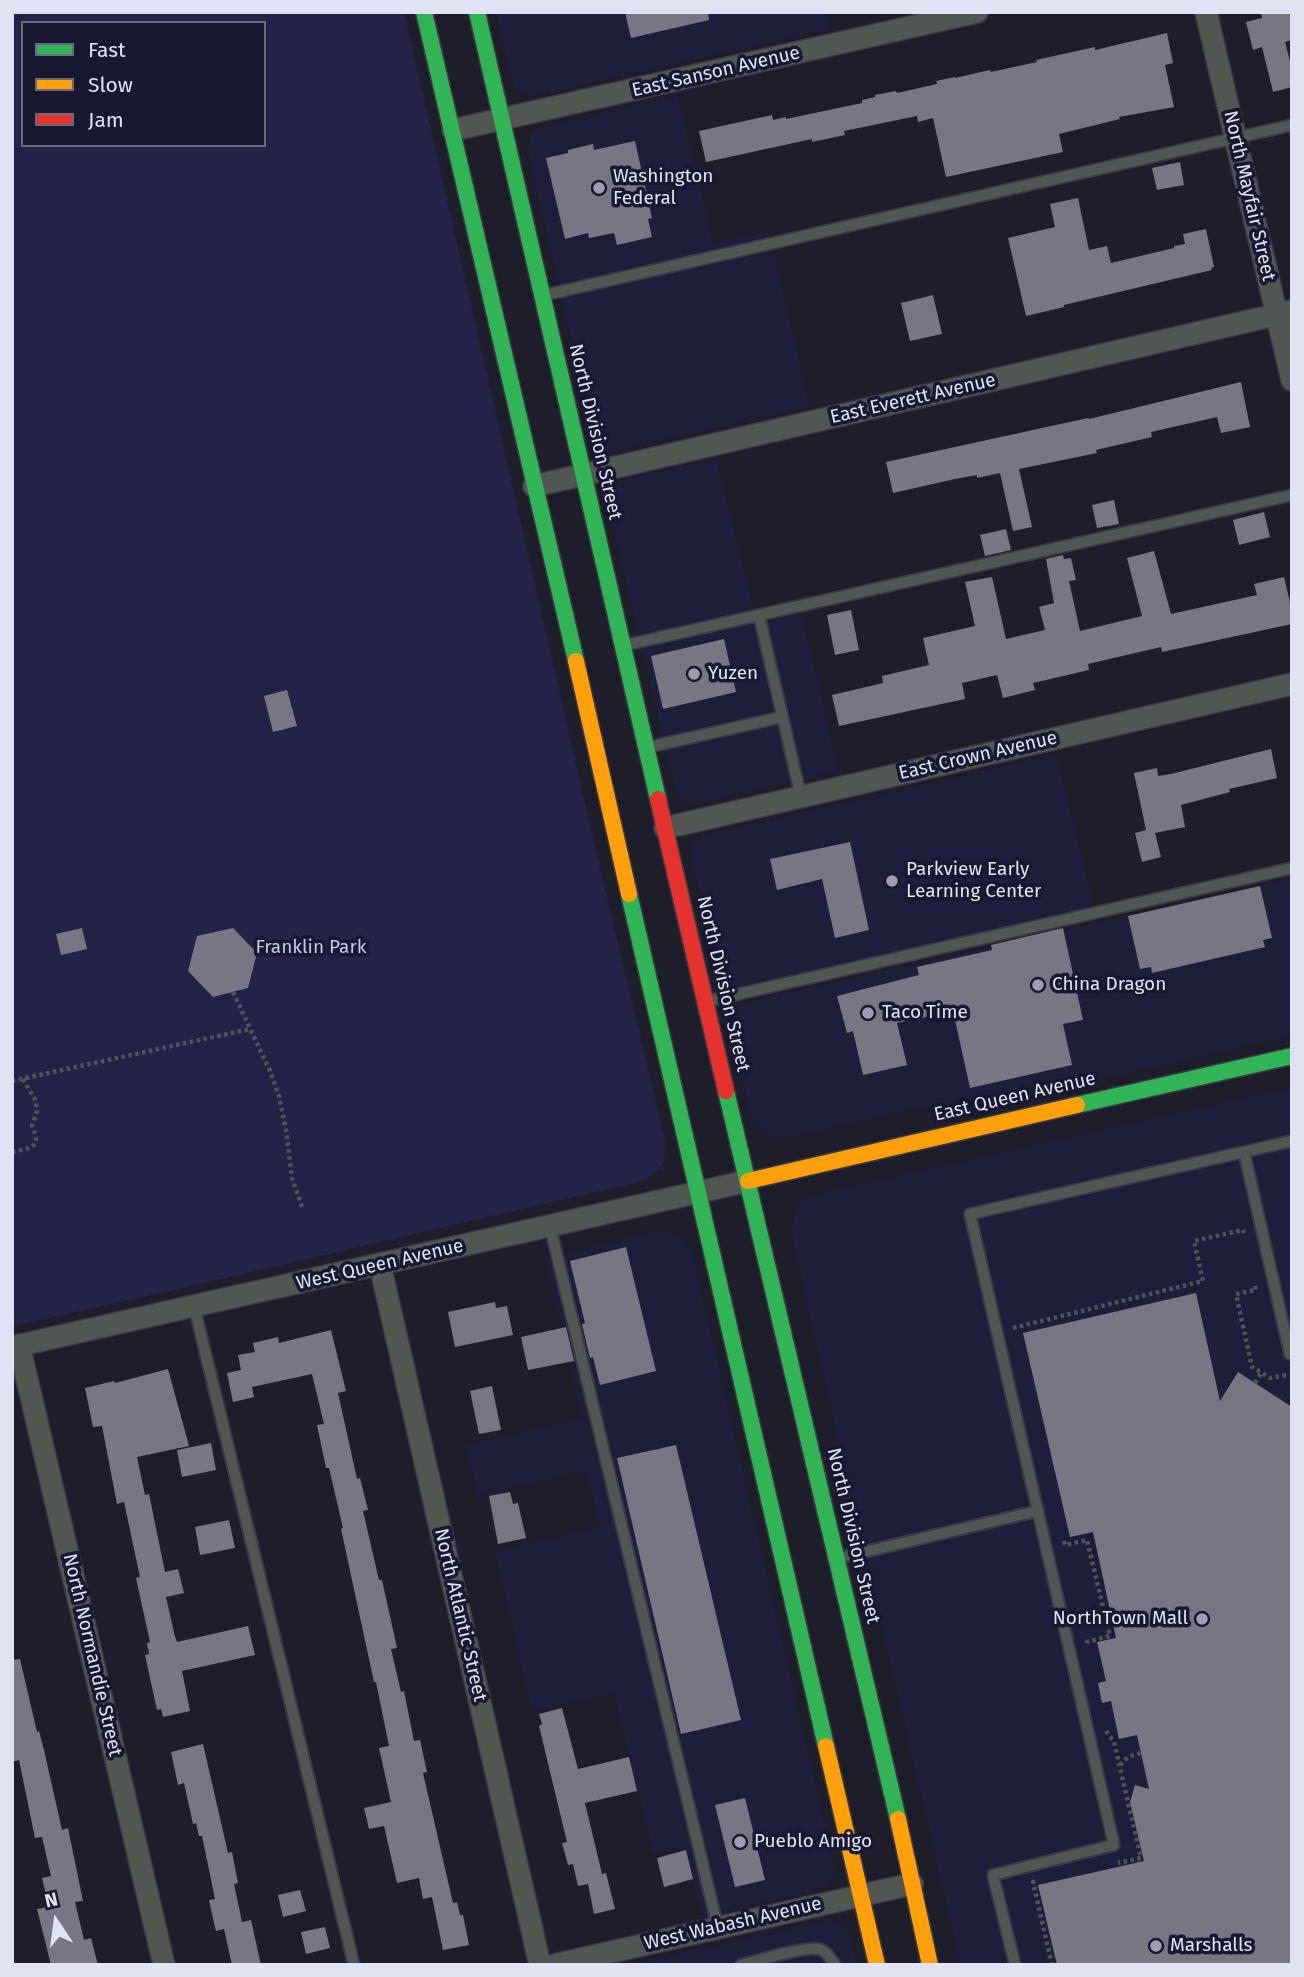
<!DOCTYPE html>
<style>
body{margin:0}
#map{position:relative;width:1304px;height:1977px;overflow:hidden;background:#1e1e2b;font-family:"Fira Sans",sans-serif}
canvas{display:block}
.frame{position:absolute;inset:0;border:14px solid #e1e2f4;pointer-events:none}
.legend{position:absolute;left:21px;top:21px;width:245px;height:126px;box-sizing:border-box;background:#191831;border:2px solid #69697f;margin:0;padding:9px 12px;list-style:none;font-size:21px;color:#e1e2f4}
.legend li{display:flex;align-items:center;gap:14px;height:35px}
.legend b{width:35px;border:2px solid #69697f}
.north{position:absolute;left:21px;top:1886px;width:70px;height:70px;-webkit-text-stroke:5px #191831;paint-order:stroke;rotate:347deg;font-size:19px;font-weight:700;line-height:28px;text-align:center;color:#e1e2f4}
.north::after{content:'';display:block;margin:auto;width:24px;height:32px;background:#e1e2f4;clip-path:polygon(50% 0,100% 100%,50% 72%,0 100%)}
</style>
<div id="map">
<canvas width="1304" height="1977"></canvas>
<div class="frame"></div>
<ul class="legend">
<li><b style="height:9px;background:#30b455"></b>Fast</li>
<li><b style="height:9px;background:#ff9f0a"></b>Slow</li>
<li><b style="height:9px;background:#e5322d"></b>Jam</li>
</ul>
<div class="north">N</div>
</div>
<script>
const ctx = document.querySelector('canvas').getContext('2d');
ctx.lineJoin = 'round';
function fillPath(path, color) {
  ctx.fillStyle = color;
  ctx.fill(path, 'evenodd');
}
function trace(path, color, width, dash) {
  ctx.strokeStyle = color;
  ctx.lineWidth = width;
  ctx.lineCap = dash ? 'butt' : 'round';
  ctx.setLineDash(dash || []);
  ctx.stroke(path);
}
function label(font, color, halo, rows, align = 'center') {
  ctx.font = font + ' "Fira Sans",sans-serif';
  ctx.lineWidth = 7;
  ctx.setLineDash([]);
  ctx.textBaseline = 'middle';
  ctx.strokeStyle = halo;
  ctx.fillStyle = color;
  for (const [text, x, y, turn = 0] of rows) {
    ctx.save();
    ctx.translate(x, y);
    ctx.rotate((+turn || 0) * Math.PI / 180);
    ctx.textAlign = isNaN(turn) ? turn : align;
    if (halo) ctx.strokeText(text, 0, 0);
    ctx.fillText(text, 0, 0);
    ctx.restore();
  }
}
fillPath(new Path2D(`
 M 496,12 L 827,12 L 830,28 L 532,96 L 523,94 L 516,89 L 513,83 Z
 M 678,96 L 713,244 L 769,232 L 809,406 L 617,450 L 606,447 L 594,435 L 528,151 L 529,141 L 533,133 L 542,127 Z
 M 716,459 L 754,611 L 798,602 L 838,770 L 701,802 L 692,802 L 685,800 L 680,796 L 675,787 L 609,507 L 612,491 L 620,482 L 630,478 Z
 M 1056,755 L 1093,907 L 726,991 L 722,986 L 691,855 L 693,844 L 703,836 Z
 M 1292,879 L 1292,1035 L 985,1106 L 929,1105 L 788,1137 L 779,1137 L 769,1134 L 756,1126 L 751,1114 L 728,1015 L 731,1009 L 757,1000 Z
 M 1292,1088 L 1292,1965 L 961,1965 L 795,1250 L 792,1226 L 797,1208 L 805,1200 L 816,1195 Z
 M 661,1231 L 677,1236 L 688,1246 L 692,1254 L 834,1867 L 833,1877 L 827,1885 L 817,1890 L 702,1916 L 686,1846 L 653,1853 L 614,1692 L 532,1710 L 496,1552 L 600,1528 L 587,1470 L 478,1494 L 467,1445 L 583,1419 L 546,1258 Z
 M 828,1921 L 836,1922 L 843,1926 L 848,1933 L 857,1965 L 630,1965 Z`), '#1f1e3a');
fillPath(new Path2D(`
 M 12,12 L 404,12 L 597,856 L 665,1140 C 667,1163 662,1169 643,1181 C 433,1229 223,1280 12,1326 ZM 23,23 L 264,23 L 264,145 L 23,145 Z`), '#242248');
fillPath(new Path2D(`
 M 625,12 L 708,12 L 709,20 L 631,38 Z
 M 1261,12 L 1289,12 L 1292,26 L 1292,40 L 1285,42 L 1292,69 L 1292,87 L 1273,92 L 1262,47 L 1253,50 L 1246,22 L 1262,18 Z
 M 1167,33 L 1173,63 L 1165,65 L 1174,107 L 1119,117 L 1120,119 L 1059,134 L 1063,152 L 946,177 L 933,118 L 918,122 L 917,116 L 844,131 L 845,135 L 812,142 L 812,139 L 706,162 L 699,131 L 772,115 L 773,120 L 786,117 L 786,119 L 862,103 L 862,100 L 875,97 L 875,95 L 896,91 L 897,93 L 937,84 L 936,81 L 955,77 L 955,78 L 990,70 L 991,72 L 1037,62 L 1036,60 L 1095,47 L 1095,50 Z
 M 635,141 L 652,218 L 648,219 L 652,237 L 617,245 L 614,233 L 589,238 L 588,233 L 565,239 L 546,158 L 568,153 L 568,150 L 593,144 L 594,150 Z
 M 1180,162 L 1184,185 L 1157,190 L 1152,168 Z
 M 1078,198 L 1089,250 L 1107,246 L 1111,263 L 1174,248 L 1174,246 L 1185,244 L 1183,234 L 1206,229 L 1214,267 L 1211,268 L 1212,270 L 1064,305 L 1064,307 L 1026,316 L 1008,238 L 1055,227 L 1050,204 Z
 M 933,295 L 942,334 L 910,341 L 901,303 Z
 M 1241,382 L 1250,427 L 1221,433 L 1217,417 L 1151,432 L 1152,437 L 1096,450 L 1097,453 L 1019,469 L 1032,527 L 1013,531 L 1000,473 L 977,478 L 977,475 L 955,479 L 893,493 L 886,462 L 1088,418 L 1089,419 Z
 M 1114,500 L 1119,524 L 1097,528 L 1092,505 Z
 M 1264,512 L 1270,537 L 1239,545 L 1233,520 Z
 M 1006,529 L 1011,550 L 985,556 L 980,535 Z
 M 1154,551 L 1171,614 L 1257,595 L 1254,584 L 1284,577 L 1292,611 L 1292,624 L 1162,652 L 1161,647 L 1088,664 L 1089,670 L 1033,683 L 1035,690 L 1003,698 L 997,675 L 962,683 L 965,699 L 839,726 L 832,695 L 883,683 L 882,676 L 929,665 L 923,638 L 975,626 L 965,582 L 992,577 L 1006,639 L 1045,630 L 1039,607 L 1054,603 L 1046,559 L 1063,555 L 1064,559 L 1071,558 L 1076,580 L 1069,581 L 1080,631 L 1142,616 L 1127,558 Z
 M 851,610 L 859,650 L 835,655 L 827,615 Z
 M 724,639 L 736,692 L 663,709 L 651,656 Z
 M 287,690 L 297,726 L 273,732 L 264,696 Z
 M 1271,749 L 1277,778 L 1229,789 L 1230,792 L 1181,805 L 1185,827 L 1155,833 L 1161,857 L 1142,862 L 1135,833 L 1146,830 L 1134,773 L 1157,768 L 1158,776 L 1171,774 Z
 M 850,842 L 869,930 L 835,938 L 822,879 L 777,890 L 770,859 Z
 M 1260,886 L 1272,938 L 1263,940 L 1265,947 L 1152,973 L 1151,967 L 1140,969 L 1128,916 Z
 M 82,928 L 87,949 L 61,955 L 56,934 Z
 M 233,928 L 257,953 L 248,988 L 213,997 L 188,971 L 197,936 Z
 M 1063,928 L 1083,1020 L 1063,1024 L 1072,1065 L 970,1088 L 953,1011 L 897,1023 L 907,1065 L 863,1075 L 853,1031 L 847,1033 L 837,996 L 919,975 L 917,967 L 992,950 L 991,945 Z
 M 626,1247 L 656,1371 L 600,1385 L 593,1357 L 590,1358 L 582,1324 L 585,1323 L 570,1261 Z
 M 1196,1293 L 1220,1401 L 1238,1372 L 1292,1407 L 1292,1965 L 1057,1965 L 1038,1885 L 1144,1861 L 1130,1802 L 1135,1785 L 1149,1789 L 1137,1735 L 1119,1739 L 1111,1701 L 1102,1703 L 1098,1683 L 1106,1681 L 1097,1642 L 1116,1638 L 1093,1532 L 1070,1537 L 1023,1333 Z
 M 495,1302 L 496,1308 L 507,1306 L 513,1335 L 455,1347 L 448,1312 Z
 M 566,1327 L 574,1361 L 528,1370 L 521,1337 Z
 M 331,1330 L 346,1391 L 338,1393 L 357,1479 L 360,1478 L 368,1510 L 363,1511 L 379,1580 L 382,1580 L 397,1648 L 391,1649 L 401,1692 L 404,1691 L 414,1741 L 420,1740 L 427,1772 L 423,1773 L 453,1903 L 457,1902 L 460,1915 L 463,1915 L 469,1945 L 443,1950 L 432,1897 L 423,1899 L 419,1878 L 397,1883 L 384,1826 L 369,1829 L 364,1808 L 391,1802 L 379,1748 L 389,1746 L 376,1682 L 374,1682 L 341,1529 L 343,1528 L 329,1468 L 326,1468 L 317,1425 L 324,1424 L 312,1374 L 252,1387 L 254,1397 L 233,1402 L 227,1373 L 241,1370 L 238,1355 L 255,1352 L 253,1343 L 278,1337 L 279,1343 Z
 M 168,1369 L 189,1446 L 137,1457 L 145,1495 L 149,1494 L 165,1572 L 178,1569 L 184,1593 L 166,1597 L 175,1637 L 177,1642 L 248,1626 L 255,1655 L 182,1671 L 190,1711 L 163,1717 L 161,1709 L 157,1710 L 145,1655 L 149,1654 L 147,1643 L 150,1642 L 136,1578 L 140,1577 L 124,1502 L 117,1504 L 102,1426 L 93,1427 L 85,1388 L 114,1381 L 115,1383 Z
 M 492,1386 L 501,1430 L 479,1434 L 470,1391 Z
 M 211,1443 L 216,1470 L 182,1477 L 177,1450 Z
 M 676,1445 L 741,1720 L 681,1734 L 617,1458 Z
 M 510,1492 L 513,1504 L 518,1503 L 526,1538 L 498,1544 L 489,1496 Z
 M 229,1520 L 235,1548 L 200,1555 L 195,1527 Z
 M 20,1659 L 37,1732 L 39,1731 L 44,1750 L 62,1830 L 68,1828 L 83,1901 L 75,1902 L 84,1940 L 91,1938 L 98,1965 L 51,1965 L 37,1909 L 49,1907 L 42,1878 L 51,1876 L 42,1837 L 35,1838 L 19,1760 L 12,1762 L 12,1660 Z
 M 562,1708 L 578,1769 L 629,1757 L 637,1791 L 585,1803 L 602,1874 L 606,1873 L 615,1909 L 594,1914 L 588,1884 L 578,1886 L 573,1864 L 568,1865 L 562,1843 L 567,1842 L 539,1726 L 542,1724 L 539,1714 Z
 M 203,1744 L 228,1853 L 232,1852 L 238,1883 L 234,1884 L 242,1922 L 251,1920 L 261,1965 L 232,1965 L 224,1929 L 216,1931 L 214,1923 L 209,1900 L 215,1899 L 202,1836 L 199,1836 L 196,1823 L 193,1824 L 184,1783 L 178,1785 L 171,1752 Z
 M 745,1798 L 765,1880 L 735,1887 L 715,1805 Z
 M 686,1850 L 693,1879 L 664,1887 L 657,1858 Z
 M 300,1890 L 306,1911 L 283,1917 L 278,1895 Z
 M 325,1927 L 330,1948 L 306,1954 L 301,1932 Z`), '#777783');
const lane = new Path2D(`
 M 545,295 L 1292,125
 M 759,615 L 801,797
 M 626,645 L 1292,495
 M 649,747 L 782,717
 M 708,1001 L 1292,868
 M 1244,1152 L 1290,1354 L 1292,1354
 M 550,1226 L 718,1928
 M 194,1306 L 354,1965
 M 839,1558 L 1037,1511
 M 741,1965 C 757,1961 805,1946 819,1949 C 827,1951 830,1958 835,1965
 M 1015,1965 L 993,1875 L 1114,1845 L 970,1214 L 1292,1141`);
const street = new Path2D(`
 M 1206,12 L 1292,380
 M 453,130 L 977,12
 M 534,486 L 1292,311
 M 665,828 L 1292,684
 M 380,1265 L 540,1965
 M 19,1345 L 164,1965
 M 12,1347 L 748,1181
 M 554,1965 L 912,1884`);
const fast = new Path2D(`
 M 424,12 L 576,661
 M 477,12 L 658,799
 M 629,894 L 826,1746
 M 726,1091 L 898,1819
 M 1077,1105 L 1292,1056`);
const slow = new Path2D(`
 M 576,661 L 629,894
 M 748,1181 L 1077,1105
 M 826,1746 L 877,1965
 M 898,1819 L 930,1965`);
const jam = new Path2D(`
 M 658,799 L 726,1091`);
trace(lane, '#3a3a46', 14);
trace(street, '#3a3a46', 24);
trace(fast, '#3a3a46', 19);
trace(slow, '#3a3a46', 19);
trace(jam, '#3a3a46', 19);
trace(new Path2D(`
 M 233,992 L 270,1071 L 279,1096 L 286,1130 L 292,1178 L 302,1207
 M 12,1081 L 250,1029
 M 12,1152 C 31,1148 42,1148 32,1126 L 37,1111 L 36,1101 L 23,1079
 M 1255,1286 L 1256,1290 L 1236,1294 L 1252,1367 L 1270,1378 L 1288,1375
 M 1013,1328 L 1203,1281 L 1194,1241 L 1243,1230 L 1244,1233
 M 1255,1383 L 1261,1373
 M 1064,1541 L 1065,1545 L 1087,1540 L 1110,1636 L 1087,1642 L 1087,1643
 M 1106,1731 L 1114,1742 L 1141,1858 L 1118,1863
 M 1120,1765 L 1128,1757 L 1141,1753
 M 1035,1882 L 1033,1882 L 1052,1965`), '#505353', 4.5, [3.5, 3.5]);
trace(lane, '#525652', 10);
trace(street, '#525652', 21);
trace(fast, '#30b455', 16);
trace(slow, '#ff9f0a', 16);
trace(jam, '#e5322d', 16);
for (const [x, y, r, color] of [
 [599,188,7,"#9d9dae"],
 [694,674,7,"#9d9dae"],
 [892,881,7,"#9d9dae"],
 [1038,985,7,"#9d9dae"],
 [868,1013,7,"#9d9dae"],
 [1202,1619,7,"#9d9dae"],
 [740,1842,7,"#9d9dae"],
 [1156,1946,7,"#9d9dae"]
]) {
  const dot = new Path2D();
  dot.arc(x, y, r, 0, 2 * Math.PI);
  ctx.fillStyle = color;
  ctx.fill(dot);
  trace(dot, '#191831', 2.5);
}
label('19px', '#e1e2f4', '#191831', [
 ["East Sanson Avenue",716,72,-13],
 ["North Mayfair Street",1249,196,77],
 ["East Everett Avenue",913,399,-13],
 ["North Division Street",595,432,77],
 ["East Crown Avenue",978,756,-13],
 ["North Division Street",723,984,77],
 ["East Queen Avenue",1015,1097,-13],
 ["West Queen Avenue",380,1265,-13],
 ["North Division Street",853,1536,77],
 ["North Atlantic Street",460,1615,77],
 ["North Normandie Street",92,1655,77],
 ["West Wabash Avenue",733,1924,-13]
]);
label('19px', '#e1e2f4', '#191831', [
 ["Washington",613,177],
 ["Federal",613,199],
 ["Yuzen",708,674],
 ["Parkview Early",906,870],
 ["Learning Center",906,892],
 ["China Dragon",1052,985],
 ["Taco Time",882,1013],
 ["NorthTown Mall",1188,1619,"right"],
 ["Pueblo Amigo",754,1842],
 ["Marshalls",1170,1946]
], 'left');
label('19px', '#c5c7ef', '#191831', [
 ["Franklin Park",311,948]
]);
</script>
